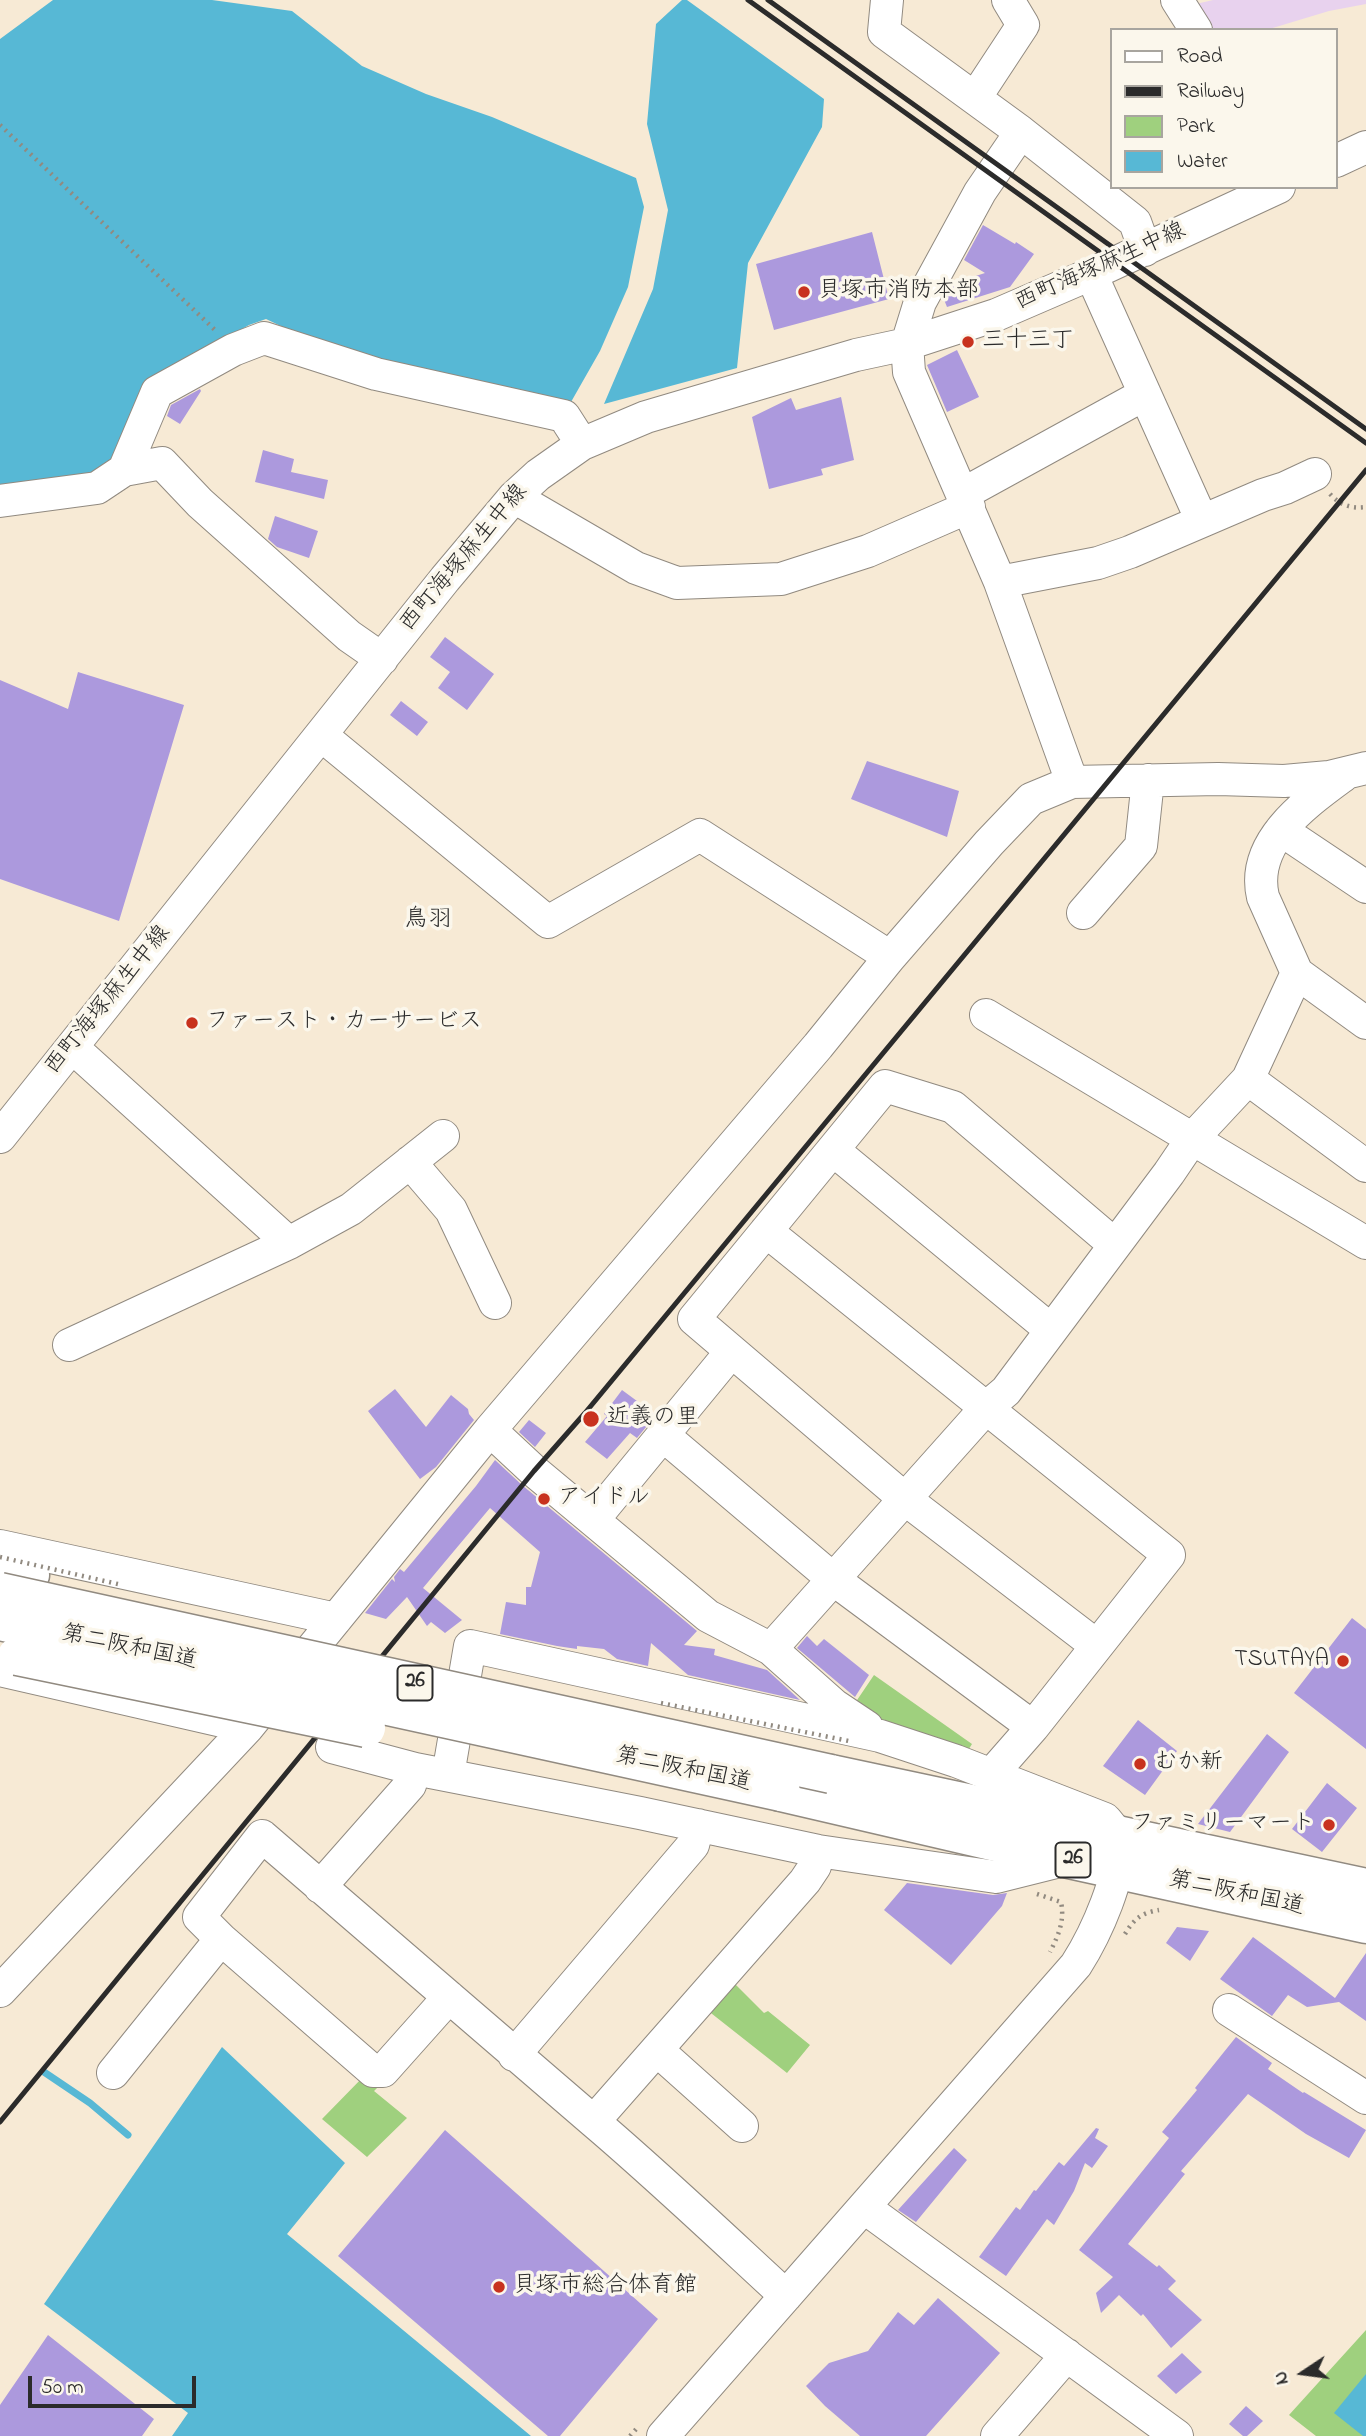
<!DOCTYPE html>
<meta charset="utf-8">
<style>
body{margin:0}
#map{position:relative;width:1366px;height:2436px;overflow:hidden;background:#f7ead5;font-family:"Indie Flower",sans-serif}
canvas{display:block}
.legend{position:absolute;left:1110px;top:28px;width:228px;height:161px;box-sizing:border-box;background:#fbf7ec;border:2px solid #a8a59f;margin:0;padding:9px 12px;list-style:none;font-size:21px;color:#2b2b2b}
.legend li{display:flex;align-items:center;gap:14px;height:35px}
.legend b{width:35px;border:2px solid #a8a59f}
.north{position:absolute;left:1268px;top:2338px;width:70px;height:70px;-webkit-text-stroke:5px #fbf7ec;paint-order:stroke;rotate:257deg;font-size:19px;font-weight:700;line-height:28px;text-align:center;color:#2b2b2b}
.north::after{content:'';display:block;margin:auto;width:24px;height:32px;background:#2b2b2b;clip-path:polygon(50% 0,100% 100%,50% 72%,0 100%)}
.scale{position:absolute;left:28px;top:2376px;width:168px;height:32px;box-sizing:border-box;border:4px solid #2b2b2b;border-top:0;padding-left:9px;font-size:21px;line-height:24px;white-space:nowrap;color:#2b2b2b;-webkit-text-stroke:5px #fbf7ec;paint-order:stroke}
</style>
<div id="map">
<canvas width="1366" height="2436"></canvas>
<ul class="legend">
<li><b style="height:9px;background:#fff"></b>Road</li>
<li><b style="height:9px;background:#2b2b2b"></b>Railway</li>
<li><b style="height:19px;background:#9fd07e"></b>Park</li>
<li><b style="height:19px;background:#57b8d5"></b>Water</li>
</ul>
<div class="north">N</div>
<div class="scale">50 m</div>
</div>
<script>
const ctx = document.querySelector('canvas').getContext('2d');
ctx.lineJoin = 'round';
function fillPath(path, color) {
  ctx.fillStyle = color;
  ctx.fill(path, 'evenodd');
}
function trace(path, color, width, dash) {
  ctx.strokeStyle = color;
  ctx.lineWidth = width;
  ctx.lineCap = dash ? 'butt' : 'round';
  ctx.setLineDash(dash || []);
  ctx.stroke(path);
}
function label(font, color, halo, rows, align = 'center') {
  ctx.font = font + ' "Indie Flower","Klee One",sans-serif';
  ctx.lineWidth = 7;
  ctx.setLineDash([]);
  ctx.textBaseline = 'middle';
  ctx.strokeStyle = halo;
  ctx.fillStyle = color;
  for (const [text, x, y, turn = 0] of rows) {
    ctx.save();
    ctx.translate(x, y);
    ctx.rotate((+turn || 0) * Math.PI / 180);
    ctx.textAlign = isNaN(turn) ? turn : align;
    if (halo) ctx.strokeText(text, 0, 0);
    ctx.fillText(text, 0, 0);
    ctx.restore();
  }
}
fillPath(new Path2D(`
 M 1213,0 L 1366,0 L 1366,4 L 1329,11 L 1266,30 L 1212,30 L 1196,4 Z`), '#e8d2ee');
fillPath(new Path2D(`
 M 874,1675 L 972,1744 L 962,1760 L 849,1712 Z
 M 726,1975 L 764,2013 L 768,2011 L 810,2045 L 787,2073 L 702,2006 Z
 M 365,2075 L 379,2086 L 374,2091 L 407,2118 L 367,2157 L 322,2119 Z
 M 1366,2330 L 1366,2436 L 1316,2436 L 1289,2415 Z`), '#9fd07e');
fillPath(new Path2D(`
 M 53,0 L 212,0 L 292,11 L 362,66 L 426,94 L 492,117 L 636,178 L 644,207 L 628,287 L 600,351 L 571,402 L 528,401 L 321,345 L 266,319 L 249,325 L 200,353 L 111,467 L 86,481 L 0,492 L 0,39 Z
 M 682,0 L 687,0 L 824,99 L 822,127 L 748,263 L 737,368 L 604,404 L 653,289 L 668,210 L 647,124 L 656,24 Z
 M 222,2047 L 345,2163 L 287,2234 L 531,2436 L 172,2436 L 188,2413 L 44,2304 Z
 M 1366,2374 L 1366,2436 L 1363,2436 L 1334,2413 Z`), '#57b8d5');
trace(new Path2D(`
 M 44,2072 L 90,2103 L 128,2135`), '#57b8d5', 7);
fillPath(new Path2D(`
 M 983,225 L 1015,244 L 1016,242 L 1034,254 L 1010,287 L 947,307 L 943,297 L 951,284 L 985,273 L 964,260 Z
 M 872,232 L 889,299 L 774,330 L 756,264 Z
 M 957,350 L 979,397 L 947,412 L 927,365 Z
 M 200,389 L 201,391 L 180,424 L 167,416 L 171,405 Z
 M 841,397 L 854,460 L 821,469 L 823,475 L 769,489 L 752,417 L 791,398 L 796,410 Z
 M 263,450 L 294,459 L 291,472 L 328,480 L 324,499 L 255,482 Z
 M 275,516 L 318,531 L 309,558 L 277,547 L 268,539 Z
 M 445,637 L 494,674 L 467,710 L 438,688 L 450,672 L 430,657 Z
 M 78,672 L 184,705 L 119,921 L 0,879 L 0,680 L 68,709 Z
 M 401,701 L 428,722 L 417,736 L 390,715 Z
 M 867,761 L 959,791 L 947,837 L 851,799 Z
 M 395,1389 L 426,1427 L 451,1395 L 468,1409 L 469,1414 L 474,1420 L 436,1467 L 420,1479 L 368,1411 Z
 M 622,1390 L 656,1415 L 637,1438 L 630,1433 L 607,1459 L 585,1442 L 607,1416 L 604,1414 Z
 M 529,1420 L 546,1433 L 535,1447 L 519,1432 Z
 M 495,1460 L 522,1485 L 697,1631 L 684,1645 L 715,1649 L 714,1655 L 767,1670 L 800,1700 L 688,1675 L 651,1643 L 648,1666 L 617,1659 L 604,1649 L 577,1646 L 577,1649 L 557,1646 L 500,1634 L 506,1602 L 526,1605 L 526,1587 L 531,1587 L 540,1552 L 490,1508 L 423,1588 L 462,1620 L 445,1633 L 431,1622 L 427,1626 L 407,1597 L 386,1619 L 365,1613 L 392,1579 L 395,1582 L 394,1577 L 400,1569 L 404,1572 L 476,1486 Z
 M 1352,1618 L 1366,1629 L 1366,1749 L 1294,1693 Z
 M 807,1636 L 817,1646 L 824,1639 L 869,1675 L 855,1697 L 797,1648 Z
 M 1138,1720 L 1177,1751 L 1145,1795 L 1103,1766 Z
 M 1267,1734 L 1289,1752 L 1230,1832 L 1198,1824 Z
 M 1327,1783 L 1357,1808 L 1322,1852 L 1292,1829 Z
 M 907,1883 L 993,1895 L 1007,1893 L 1002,1906 L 951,1965 L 884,1910 Z
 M 1177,1927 L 1209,1931 L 1190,1961 L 1166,1943 Z
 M 1253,1937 L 1335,1998 L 1366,1953 L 1366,2021 L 1339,2002 L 1307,2007 L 1288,1995 L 1272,2016 L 1220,1979 Z
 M 1236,2037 L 1272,2063 L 1268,2069 L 1303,2093 L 1304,2092 L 1366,2130 L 1349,2158 L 1306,2134 L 1248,2094 L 1181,2171 L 1185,2174 L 1128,2244 L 1157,2267 L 1159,2265 L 1176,2281 L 1168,2289 L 1202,2320 L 1171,2348 L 1143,2314 L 1141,2316 L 1119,2295 L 1101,2313 L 1096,2293 L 1113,2277 L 1079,2250 L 1169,2138 L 1162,2132 L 1197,2090 L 1195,2088 Z
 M 1096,2128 L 1099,2129 L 1095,2138 L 1108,2146 L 1092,2168 L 1085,2163 L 1074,2191 L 1054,2225 L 1047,2219 L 1006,2276 L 979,2257 L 1016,2207 L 1020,2210 L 1034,2190 L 1036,2191 L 1059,2162 L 1064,2166 Z
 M 445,2130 L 658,2319 L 560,2436 L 548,2436 L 338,2256 Z
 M 954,2148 L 967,2160 L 916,2222 L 898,2210 Z
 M 938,2298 L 1000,2353 L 926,2436 L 860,2436 L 825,2406 L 806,2386 L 829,2363 L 868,2351 L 898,2312 L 914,2325 Z
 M 48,2335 L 154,2419 L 142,2436 L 0,2436 L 0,2405 Z
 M 1182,2353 L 1202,2372 L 1176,2394 L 1157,2376 Z
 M 1246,2406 L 1263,2421 L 1247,2436 L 1243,2436 L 1229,2424 Z`), '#ac99dd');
const minor = new Path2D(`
 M 887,0 L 884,32 L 1021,132 L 1135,222 L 1145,250
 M 1177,0 L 1196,30
 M 975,98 L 1023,25 L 1008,0
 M 1021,132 L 980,192 L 920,302 L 907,344 L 909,372 L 1000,582 L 1072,782
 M 1336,161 L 1366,147
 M 1091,274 L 1202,521
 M 124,470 L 157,392 L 233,350 L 264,338 L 376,374 L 564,416 L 582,444
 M 963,494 L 1145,394
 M 514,497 L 636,568 L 677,583 L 781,579 L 868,551 L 969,507
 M 0,501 L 97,488 L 124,470 L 162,463 L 200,503 L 349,636 L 382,659
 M 1000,582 L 1098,563 L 1130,552 L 1263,495 L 1285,488 L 1315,474
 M 321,735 L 548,922 L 700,835 L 890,957
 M 1281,830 L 1366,887
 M 1083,913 L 1141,846 L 1148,780
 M 1297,973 L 1366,1023
 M 986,1015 L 1366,1243
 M 72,1047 L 289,1243
 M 1248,1079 L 1366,1166
 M 0,1137 L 445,579 L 514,497 L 538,475 L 582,444 L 646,417 L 856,355 L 907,344 L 996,315 L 1091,274 L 1279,187
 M 833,1150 L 1051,1330
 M 410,1162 L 451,1210 L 495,1303
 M 766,1231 L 1169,1555 L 1033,1727 L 991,1775
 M 69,1345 L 289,1243 L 351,1209 L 443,1136
 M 490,1430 L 534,1471 L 708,1616 L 771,1649 L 834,1705 L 867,1727
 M 664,1436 L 833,1579 L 1033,1727
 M 593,1520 L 731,1352
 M 0,1546 L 336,1619
 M 1097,1646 L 905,1499 L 694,1319 L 885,1086 L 953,1107 L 1115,1245
 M 771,1649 L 986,1408 L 1006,1391 L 1169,1173 L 1192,1139 L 1248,1079 L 1297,973 L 1263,897 C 1250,842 1306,803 1344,775
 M 0,1670 L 248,1727
 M 332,1747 L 415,1769 L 640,1813 L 818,1851 L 996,1877 L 1068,1859
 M 448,1775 L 470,1646 L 880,1736 L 956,1761 L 1105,1819 C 1109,1824 1116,1831 1117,1837 C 1126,1871 1094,1937 1076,1965 L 663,2436
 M 320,1887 L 410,1785 L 415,1769
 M 0,1991 L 248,1727 L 490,1430 L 818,1046 L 890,957 L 989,843 L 1031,799 L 1072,782 L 1218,779 L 1284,781 L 1329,777 L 1366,768
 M 449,1997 L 383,2071 L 373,2071 L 221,1939 L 199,1917 L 262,1836 C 372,1931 483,2025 593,2121 C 659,2177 722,2237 786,2296
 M 1229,2010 L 1366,2098
 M 657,2050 L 742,2126
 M 514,2055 L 693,1845 L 698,1825
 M 113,2073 L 221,1939
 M 594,2121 L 805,1881 L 815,1866 L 818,1851
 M 865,2208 L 1177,2436
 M 997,2436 L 1067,2355`);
const highway = new Path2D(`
 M 0,1568 L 30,1575
 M 831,1774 L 1366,1888
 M 781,1792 L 1069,1859 L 1366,1924`);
trace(minor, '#918a80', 34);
trace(highway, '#918a80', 41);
trace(new Path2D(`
 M 0,125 L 215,330
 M 1330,494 C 1340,505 1351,509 1366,507
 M 1037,1894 L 1061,1902 C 1065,1921 1058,1936 1050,1952
 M 1125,1934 C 1134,1919 1141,1913 1159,1910
 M 630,2436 L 638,2427`), '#918a80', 4.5, [2, 5]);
trace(minor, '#fff', 32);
trace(highway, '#fff', 38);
trace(new Path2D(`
 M 748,0 L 1366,443
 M 768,0 L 1366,429
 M 0,2122 L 534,1471 L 585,1413 L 1366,470`), '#2b2b2b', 5);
const highwayBridge = new Path2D(`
 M 0,1592 L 831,1774
 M 0,1621 L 781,1792
 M 17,1656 L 366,1728`);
trace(highwayBridge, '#918a80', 41, []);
trace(new Path2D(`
 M 0,1557 L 122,1585
 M 661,1703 L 849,1741`), '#918a80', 4.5, [2, 5]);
trace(highwayBridge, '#fff', 38);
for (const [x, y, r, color] of [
 [804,292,7,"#c8321e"],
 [968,342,7,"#c8321e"],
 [192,1023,7,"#c8321e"],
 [591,1419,9,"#c8321e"],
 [544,1499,7,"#c8321e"],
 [1343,1661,7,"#c8321e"],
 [1140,1764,7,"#c8321e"],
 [1329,1825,7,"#c8321e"],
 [499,2287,7,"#c8321e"]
]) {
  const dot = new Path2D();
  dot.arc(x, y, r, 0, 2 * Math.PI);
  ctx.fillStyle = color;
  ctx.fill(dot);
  trace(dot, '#fbf7ec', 2.5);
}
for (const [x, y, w] of [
 [415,1683,35],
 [1073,1860,35]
]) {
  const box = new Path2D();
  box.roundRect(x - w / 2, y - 17.5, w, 35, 5);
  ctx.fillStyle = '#fbf7ec';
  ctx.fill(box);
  trace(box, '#2b2b2b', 2);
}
label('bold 21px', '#2b2b2b', null, [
 ["26",415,1683],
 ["26",1073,1860]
]);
label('23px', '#2b2b2b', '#fbf7ec', [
 ["西町海塚麻生中線",1101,268,-24],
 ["西町海塚麻生中線",465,559,-50],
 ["西町海塚麻生中線",109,1001,-51],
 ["第二阪和国道",129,1649,12],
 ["第二阪和国道",683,1771,12],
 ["第二阪和国道",1236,1895,12]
]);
label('23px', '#2b2b2b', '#fbf7ec', [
 ["貝塚市消防本部",818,292],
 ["三十三丁",982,342],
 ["ファースト・カーサービス",206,1023],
 ["近義の里",607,1419],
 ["アイドル",558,1499],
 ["TSUTAYA",1329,1661,"right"],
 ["むか新",1154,1764],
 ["ファミリーマート",1315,1825,"right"],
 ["貝塚市総合体育館",513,2287]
], 'left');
label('24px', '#2b2b2b', '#fbf7ec', [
 ["鳥羽",428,921]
]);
</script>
